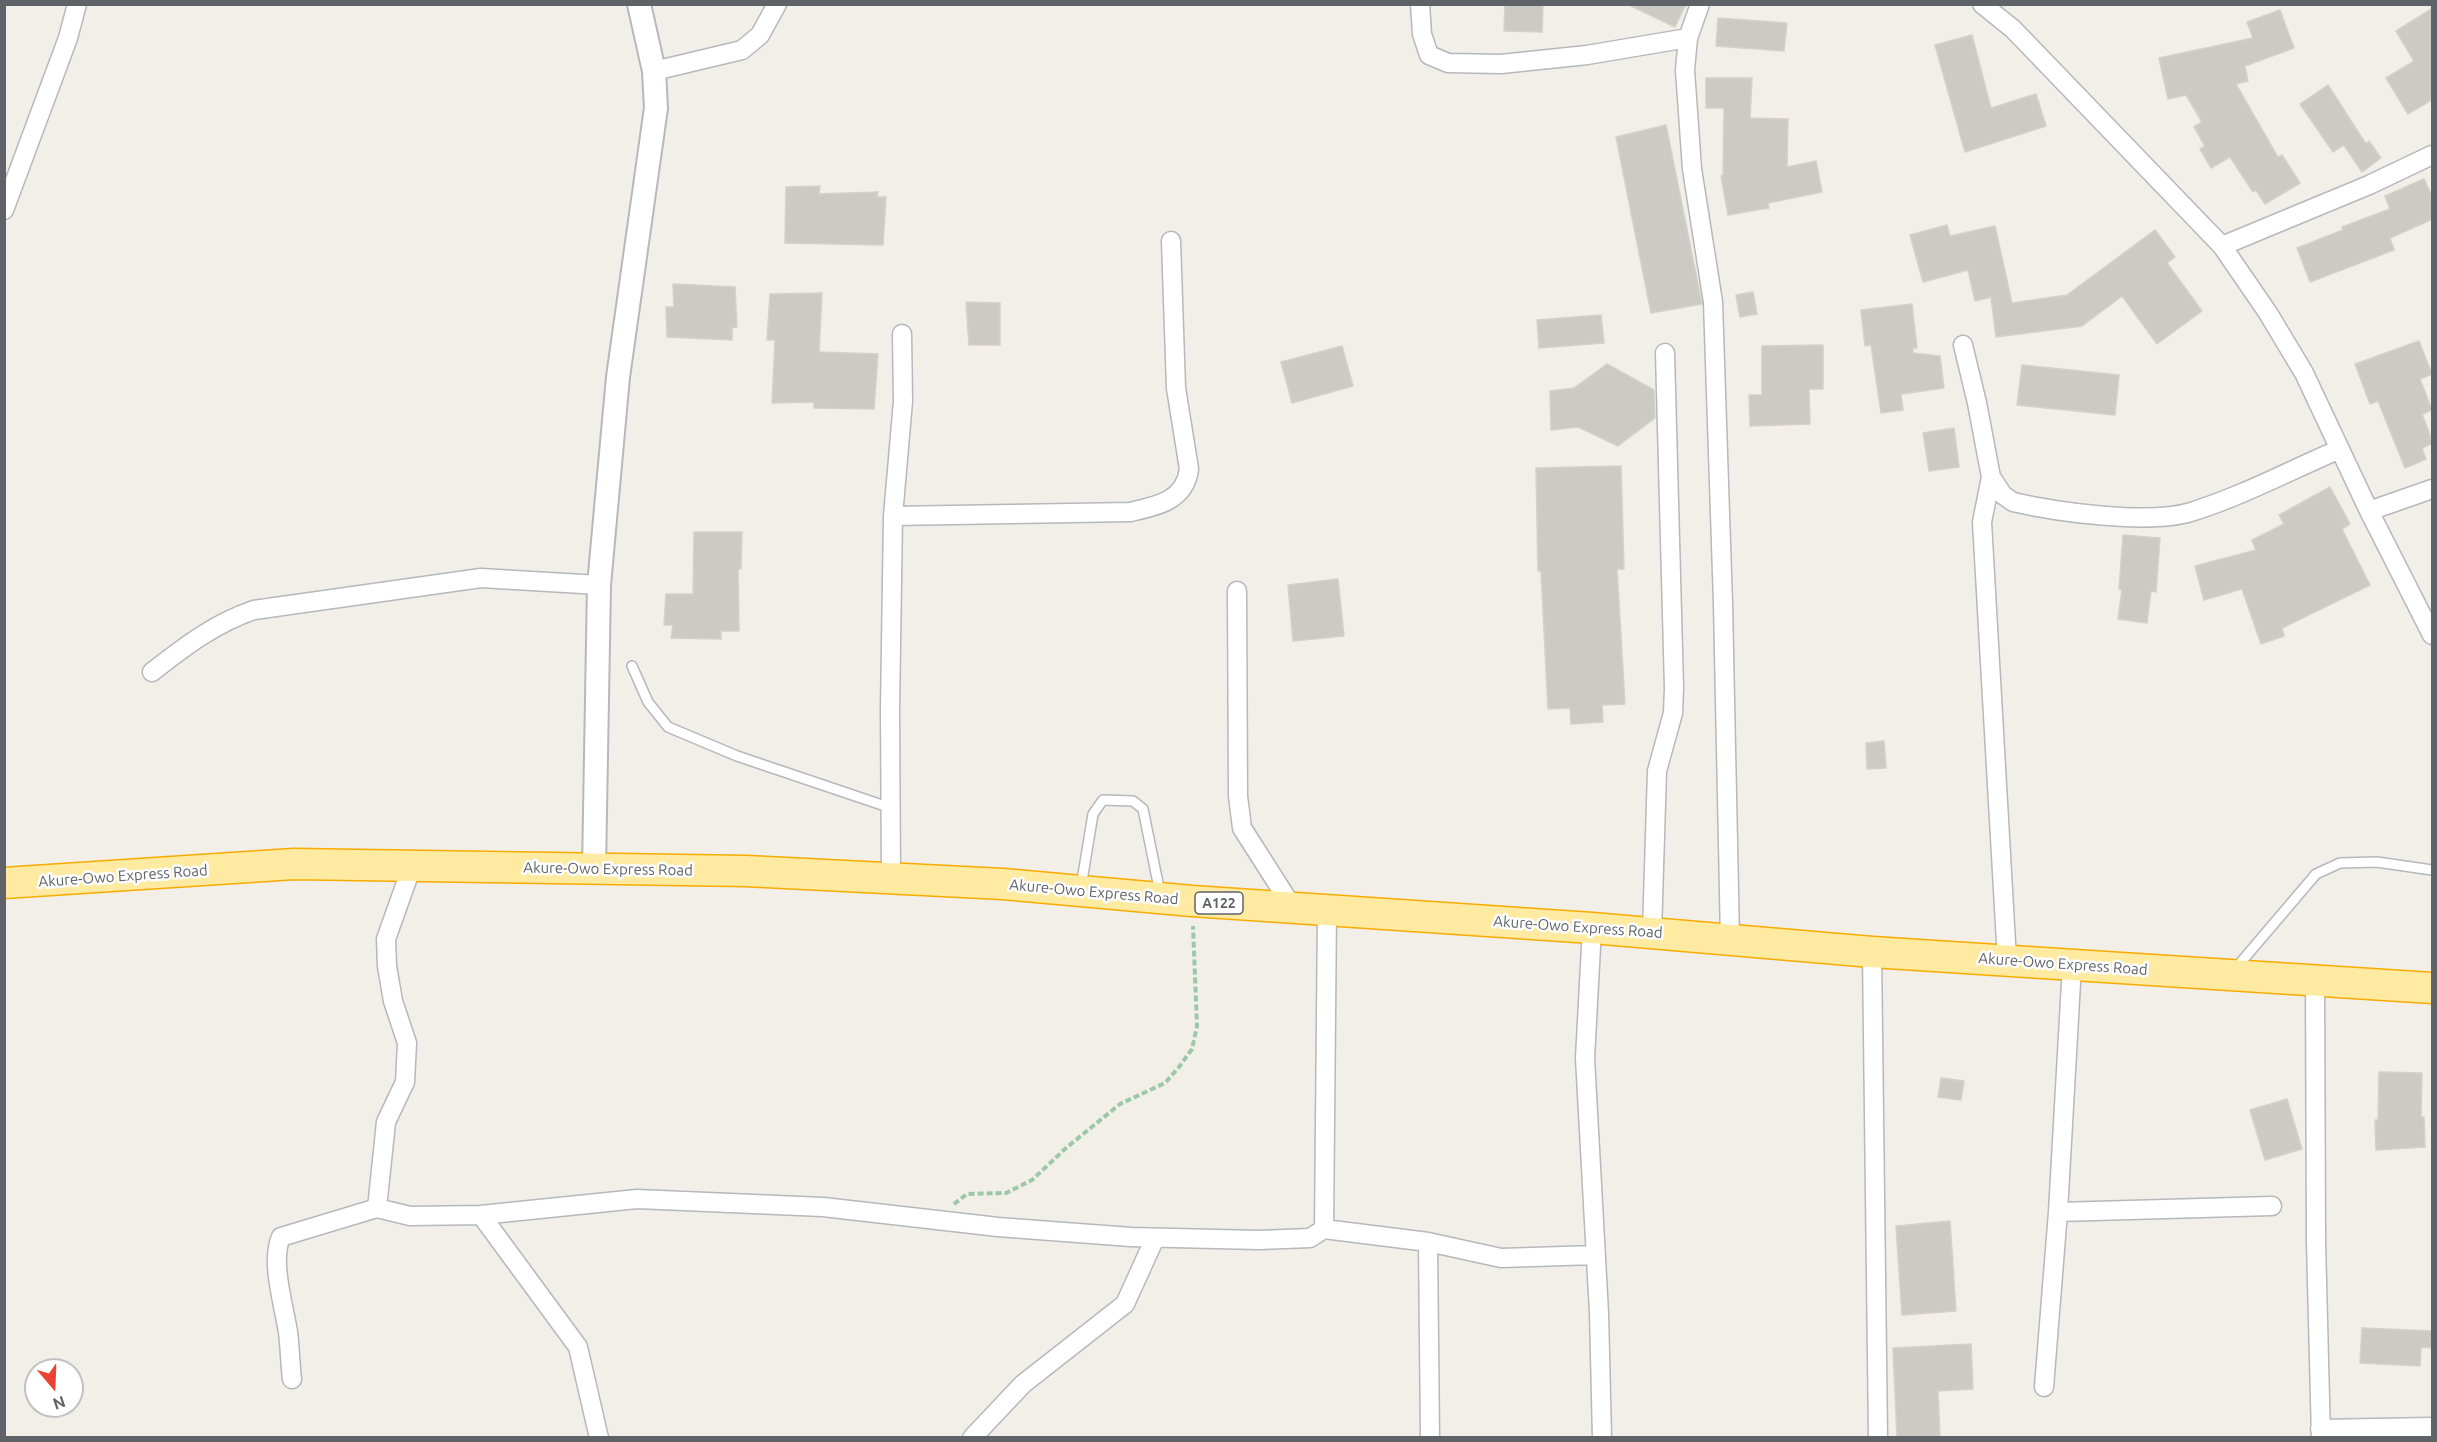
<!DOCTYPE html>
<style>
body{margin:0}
#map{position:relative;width:2437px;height:1442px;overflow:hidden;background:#f1efe8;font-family:Ubuntu,sans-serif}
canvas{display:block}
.frame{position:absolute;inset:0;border:6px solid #5f6368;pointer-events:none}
.north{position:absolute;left:24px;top:1358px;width:60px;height:60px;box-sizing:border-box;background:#fff;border:2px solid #bfc1c3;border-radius:50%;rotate:161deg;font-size:16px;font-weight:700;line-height:24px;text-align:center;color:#5f6368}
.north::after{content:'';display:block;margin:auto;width:21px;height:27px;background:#ea4335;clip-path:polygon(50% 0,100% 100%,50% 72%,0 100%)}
</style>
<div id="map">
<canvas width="2437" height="1442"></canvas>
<div class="frame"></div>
<div class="north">N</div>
</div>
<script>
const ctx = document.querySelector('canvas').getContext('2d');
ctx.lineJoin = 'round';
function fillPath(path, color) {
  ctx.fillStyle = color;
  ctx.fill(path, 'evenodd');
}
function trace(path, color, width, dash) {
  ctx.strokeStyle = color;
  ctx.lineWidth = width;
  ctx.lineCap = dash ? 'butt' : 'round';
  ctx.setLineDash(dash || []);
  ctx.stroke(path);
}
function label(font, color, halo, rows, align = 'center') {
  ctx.font = font + ' Ubuntu,sans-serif';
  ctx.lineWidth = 5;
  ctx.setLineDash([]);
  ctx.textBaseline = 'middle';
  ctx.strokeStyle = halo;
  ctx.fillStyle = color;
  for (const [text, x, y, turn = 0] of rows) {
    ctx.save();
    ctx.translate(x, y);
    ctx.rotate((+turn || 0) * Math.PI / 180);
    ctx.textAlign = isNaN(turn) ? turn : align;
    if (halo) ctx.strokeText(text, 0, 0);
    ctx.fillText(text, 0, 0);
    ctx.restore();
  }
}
const building = new Path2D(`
 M 1505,4 L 1543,4 L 1542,32 L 1504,31 Z
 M 1627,4 L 1686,4 L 1675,27 Z
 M 2433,8 L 2433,99 L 2408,114 L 2386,78 L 2414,61 L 2396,31 Z
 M 2280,10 L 2294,48 L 2245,66 L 2248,81 L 2236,84 L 2278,157 L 2282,155 L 2300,183 L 2265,204 L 2256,190 L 2253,192 L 2230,157 L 2211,168 L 2200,149 L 2205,146 L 2194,127 L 2202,122 L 2186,95 L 2168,99 L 2159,58 L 2253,38 L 2247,22 Z
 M 1718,18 L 1787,23 L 1784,51 L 1716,46 Z
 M 1972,35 L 1991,108 L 2036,94 L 2046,126 L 1965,152 L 1935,45 Z
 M 1706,78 L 1752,78 L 1750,118 L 1788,119 L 1787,167 L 1816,161 L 1822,192 L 1768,203 L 1769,208 L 1728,215 L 1721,176 L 1723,176 L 1724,108 L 1706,108 Z
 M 2328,85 L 2366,144 L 2369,141 L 2381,158 L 2362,172 L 2344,145 L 2333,152 L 2300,104 Z
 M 1666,125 L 1702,304 L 1651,313 L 1616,137 Z
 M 2424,179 L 2433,198 L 2433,219 L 2390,238 L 2394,250 L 2310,282 L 2297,248 L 2343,230 L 2342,227 L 2390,209 L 2385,196 Z
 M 820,186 L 819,194 L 878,192 L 877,197 L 886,197 L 883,245 L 785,243 L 786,187 Z
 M 1947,225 L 1950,236 L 1995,226 L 2012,303 L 2067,295 L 2155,230 L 2175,257 L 2167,263 L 2202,311 L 2157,344 L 2122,296 L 2082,326 L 1996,337 L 1991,297 L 1975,301 L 1968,270 L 1923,282 L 1910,235 Z
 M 673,284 L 735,287 L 737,327 L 732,328 L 732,340 L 667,337 L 666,307 L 674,307 Z
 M 1753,292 L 1757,314 L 1740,317 L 1736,295 Z
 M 822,293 L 819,352 L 878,354 L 874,409 L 814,408 L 814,402 L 772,403 L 775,340 L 767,340 L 770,294 Z
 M 966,302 L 1000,303 L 1000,345 L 969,345 Z
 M 1912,304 L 1917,348 L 1913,348 L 1913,353 L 1940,356 L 1944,388 L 1901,394 L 1903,410 L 1881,413 L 1871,345 L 1865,346 L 1861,310 Z
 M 1601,315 L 1604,343 L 1539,348 L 1537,320 Z
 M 2419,341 L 2432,374 L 2420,379 L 2432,410 L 2422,414 L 2433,443 L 2422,448 L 2426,459 L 2405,468 L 2378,401 L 2370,404 L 2355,364 Z
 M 1823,345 L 1823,389 L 1809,389 L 1810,424 L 1750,426 L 1749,395 L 1762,395 L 1762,346 Z
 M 1342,346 L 1353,386 L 1292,403 L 1281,362 Z
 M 1607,364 L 1654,390 L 1655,418 L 1618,446 L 1578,427 L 1551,430 L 1550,391 L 1574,388 Z
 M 2022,365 L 2119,375 L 2115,415 L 2017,405 Z
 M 1954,428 L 1959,467 L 1929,471 L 1923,433 Z
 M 1621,466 L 1624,569 L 1617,569 L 1625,704 L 1602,705 L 1603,722 L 1571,724 L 1570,708 L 1548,709 L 1541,571 L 1538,571 L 1536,468 Z
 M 2330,487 L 2350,524 L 2342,529 L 2370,585 L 2282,628 L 2284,636 L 2261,644 L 2242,589 L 2204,600 L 2195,566 L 2256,550 L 2252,540 L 2284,524 L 2279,515 Z
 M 694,532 L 742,532 L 741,569 L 738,569 L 739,631 L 721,631 L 721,639 L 671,638 L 673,625 L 664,625 L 666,594 L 693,594 Z
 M 2123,535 L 2160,538 L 2156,592 L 2151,591 L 2147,623 L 2118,619 L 2122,590 L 2119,589 Z
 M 1338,579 L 1344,636 L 1293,641 L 1288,585 Z
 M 1884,741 L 1886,768 L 1867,769 L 1866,743 Z
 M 2379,1072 L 2422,1073 L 2421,1117 L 2424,1117 L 2425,1147 L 2376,1150 L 2375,1120 L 2378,1120 Z
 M 1941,1078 L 1964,1081 L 1961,1100 L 1938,1097 Z
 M 2287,1099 L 2302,1149 L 2265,1160 L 2250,1110 Z
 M 1950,1221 L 1956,1311 L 1902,1315 L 1896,1226 Z
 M 2362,1328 L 2433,1331 L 2433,1348 L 2421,1347 L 2420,1366 L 2360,1363 Z
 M 1971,1344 L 1973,1389 L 1938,1391 L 1940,1437 L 1897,1437 L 1893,1348 Z`);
fillPath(building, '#cccac5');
trace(building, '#d6d1c6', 1.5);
const service = new Path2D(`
 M 632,666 L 648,702 L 668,727 L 737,756 L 891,808
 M 1081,887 L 1093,814 L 1103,800 L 1133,801 L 1143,809 L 1160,893
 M 2236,968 L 2316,874 L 2340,863 L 2377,862 L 2432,870`);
const minor = new Path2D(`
 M 1420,4 L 1422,34 L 1429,55 L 1448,63 L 1501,64 L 1587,55 L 1688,38
 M 1700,4 L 1688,38 L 1685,70 L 1692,169 L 1713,302 L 1723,604 L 1730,939
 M 1982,4 L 2013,29 L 2222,246 L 2268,313 L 2304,373 L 2369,511 L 2432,635
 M 654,71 L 742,50 L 760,35 L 777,4
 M 4,210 L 68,38 L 77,4
 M 2222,246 L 2369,185 L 2432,155
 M 1963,345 L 1977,403 L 1991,477 L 2003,495 L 2013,502 C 2056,512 2149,525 2191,512 C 2242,496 2291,470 2340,449
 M 1991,477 L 1982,522 L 2007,960
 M 2369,511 L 2432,489
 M 893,516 L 1130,512 C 1157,506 1185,501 1189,469 L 1176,388 L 1171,241
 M 1237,591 L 1238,796 L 1242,828 L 1293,908
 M 152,672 C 184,647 215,623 254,610 L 481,578 L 599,585
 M 891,879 L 890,709 L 893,516 L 903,401 L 902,334
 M 1592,928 L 1585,1058 L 1599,1313 L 1602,1438
 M 1652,933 L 1657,771 L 1673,713 L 1674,688 L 1665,353
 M 1872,952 L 1878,1438
 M 2072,965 L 2058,1212 L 2272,1206
 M 2315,980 L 2316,1242 L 2321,1438
 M 377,1208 L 386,1122 L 405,1082 L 407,1043 L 393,1001 L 387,966 L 386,939 L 412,866
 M 481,1215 L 578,1347 L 599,1438
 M 1324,1229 L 1428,1242 L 1501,1258 L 1595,1255
 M 1428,1242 L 1430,1438
 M 292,1379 C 290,1364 290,1347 288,1332 C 284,1306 270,1261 281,1237 L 377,1208 L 410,1216 L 481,1215 L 637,1199 L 823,1207 L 998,1227 L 1131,1237 L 1259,1240 L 1310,1238 L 1324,1229 L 1327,910
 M 2044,1387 L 2058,1212
 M 2320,1429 L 2432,1427
 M 972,1438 L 1023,1384 L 1125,1304 L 1155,1238`);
const tertiary = new Path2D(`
 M 594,869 L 599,585 L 618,377 L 656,108 L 654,71 L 639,4`);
const trunk = new Path2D(`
 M 4,883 L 294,864 L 746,871 L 1003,884 L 1192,901 L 1592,928 L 1872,952 L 2432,988`);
trace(service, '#b5b8bc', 12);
trace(minor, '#b5b8bc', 21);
trace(tertiary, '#b5b8bc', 26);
trace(trunk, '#f9ab00', 33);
trace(new Path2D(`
 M 954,1204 L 967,1194 L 1006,1193 L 1032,1180 L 1066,1148 L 1120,1104 L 1165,1083 L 1179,1067 L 1192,1049 L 1197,1026 L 1193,926`), '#9cc7a9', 4, [6, 3]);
trace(service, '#fff', 9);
trace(minor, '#fff', 18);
trace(tertiary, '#fff', 22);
trace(trunk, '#feeaa1', 30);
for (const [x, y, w] of [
 [1219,903,48]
]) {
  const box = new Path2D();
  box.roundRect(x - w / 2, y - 11, w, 22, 4.5);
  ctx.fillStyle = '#fff';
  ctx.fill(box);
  trace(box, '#5f6368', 1.5);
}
label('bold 14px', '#5f6368', null, [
 ["A122",1219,903]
]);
label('15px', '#5f6368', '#fff', [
 ["Akure-Owo Express Road",608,869,1],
 ["Akure-Owo Express Road",123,876,-4],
 ["Akure-Owo Express Road",1094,892,5],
 ["Akure-Owo Express Road",1578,927,4],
 ["Akure-Owo Express Road",2063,964,4]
]);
</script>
